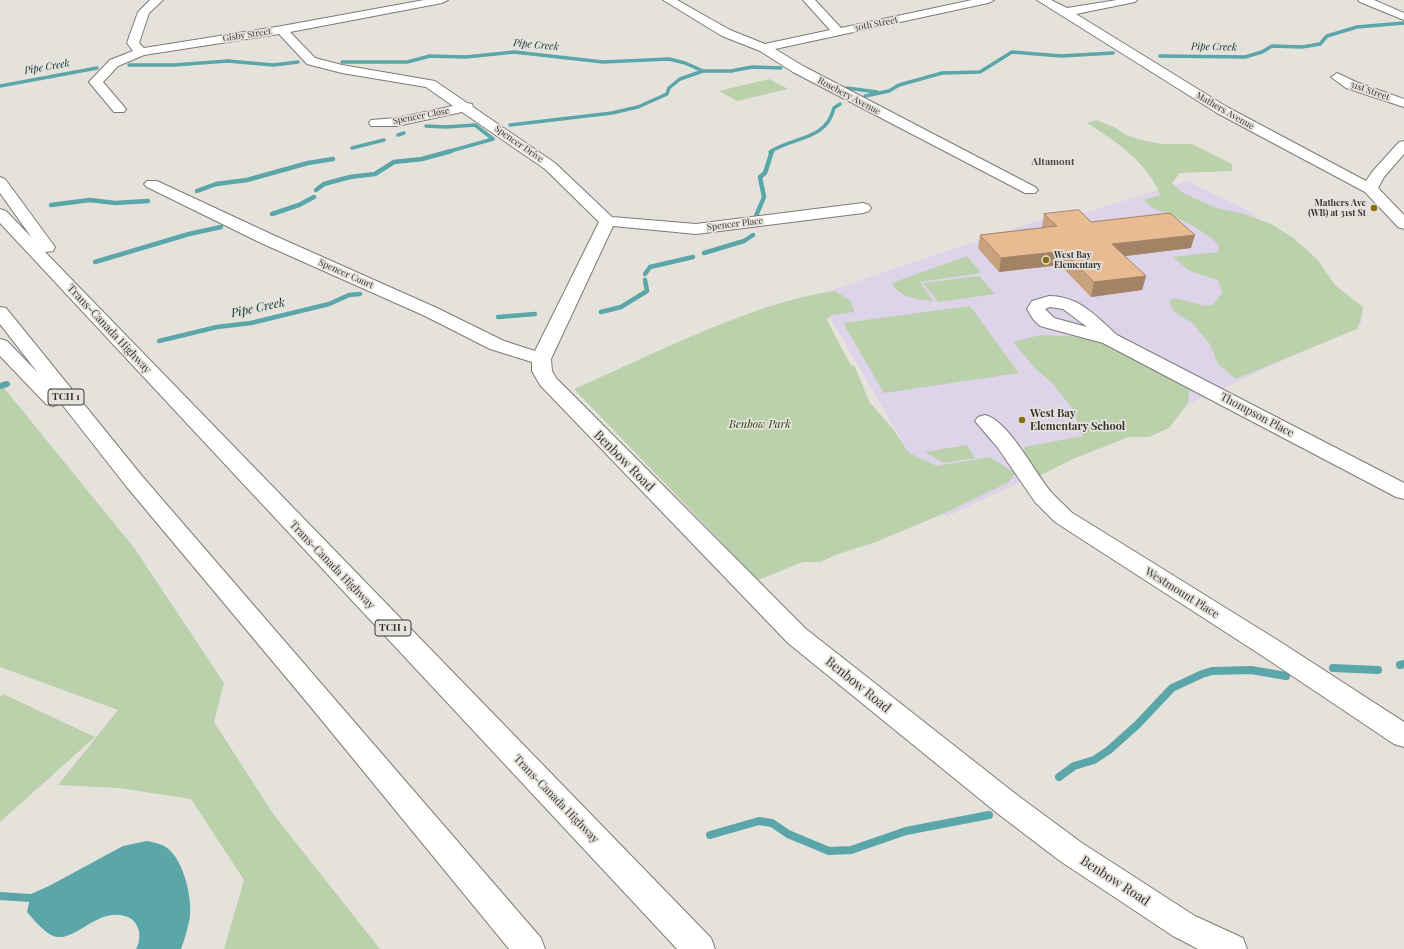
<!DOCTYPE html>
<style>
body{margin:0}
canvas{display:block;background:#e5e2dc}
</style>
<canvas width="1404" height="949"></canvas>
<script>
const ctx = document.querySelector('canvas').getContext('2d');
ctx.lineJoin = 'round';
function fillPath(path, color) {
  ctx.fillStyle = color;
  ctx.fill(path, 'evenodd');
}
function trace(path, color, width, dash) {
  ctx.strokeStyle = color;
  ctx.lineWidth = width;
  ctx.lineCap = dash ? 'butt' : 'round';
  ctx.setLineDash(dash || []);
  ctx.stroke(path);
}
function label(font, color, halo, rows, align = 'center') {
  ctx.font = font + ' "Playfair Display",serif';
  ctx.lineWidth = 3.5;
  ctx.setLineDash([]);
  ctx.textBaseline = 'middle';
  ctx.strokeStyle = halo;
  ctx.fillStyle = color;
  for (const [text, x, y, turn = 0] of rows) {
    ctx.save();
    ctx.translate(x, y);
    ctx.rotate((+turn || 0) * Math.PI / 180);
    ctx.textAlign = isNaN(turn) ? turn : align;
    if (halo) ctx.strokeText(text, 0, 0);
    ctx.fillText(text, 0, 0);
    ctx.restore();
  }
}
fillPath(new Path2D(`
 M 1187,181 L 1251,212 L 1363,323 L 946,517 L 817,295 L 1063,212 L 1074,216 Z`), '#ded4e9');
fillPath(new Path2D(`
 M 769,79 L 788,89 L 737,101 L 719,91 Z
 M 1096,120 L 1114,127 L 1126,135 L 1145,141 L 1163,144 L 1192,144 L 1232,164 L 1232,171 L 1180,173 L 1172,183 L 1183,193 L 1216,208 L 1241,213 L 1271,224 L 1292,237 L 1317,259 L 1335,285 L 1363,307 L 1361,319 L 1357,329 L 1236,379 L 1218,364 L 1210,344 L 1192,323 L 1173,311 L 1169,301 L 1175,298 L 1205,306 L 1214,304 L 1222,292 L 1218,280 L 1190,271 L 1173,257 L 1218,252 L 1219,245 C 1206,232 1188,223 1171,215 C 1159,210 1153,211 1144,200 L 1160,195 C 1149,163 1114,140 1087,123 Z
 M 967,256 L 981,273 L 920,282 L 933,301 C 918,300 899,298 892,283 Z
 M 979,276 L 995,294 L 938,302 L 923,283 Z
 M 835,291 L 851,301 L 854,312 L 832,315 L 827,320 L 850,364 L 855,367 L 870,403 L 893,429 L 909,453 L 937,466 L 990,457 L 1015,473 L 1009,482 L 947,512 L 876,542 L 838,554 L 820,562 L 803,562 L 758,580 L 574,389 C 624,367 673,343 724,323 C 760,309 796,296 835,291 Z
 M 970,306 L 1019,373 L 884,393 L 843,323 Z
 M 1040,335 L 1084,337 L 1112,346 L 1190,386 L 1188,403 L 1169,428 L 1149,437 L 1129,437 L 1075,458 L 1039,476 L 1026,465 L 1024,447 L 1083,436 L 1072,408 L 1053,384 L 1034,367 L 1013,342 Z
 M 0,383 L 135,549 L 224,683 L 214,722 L 274,815 L 380,949 L 224,949 L 244,880 L 191,799 L 119,788 L 58,785 L 118,710 L 0,667 Z
 M 967,445 L 975,458 L 944,463 L 925,452 Z
 M 3,694 L 95,737 L 0,822 L 0,697 Z`), '#bad1ab');
fillPath(new Path2D(`
 M 147,841 C 152,842 157,843 162,845 C 183,854 192,896 190,916 C 188,928 185,938 181,949 L 136,949 C 139,944 140,937 139,931 C 137,924 133,918 125,916 C 98,908 78,939 57,937 C 46,935 34,920 27,912 L 31,894 L 49,886 L 123,846 Z`), '#5aa6a8');
trace(new Path2D(`
 M 1160,56 L 1245,57 L 1262,52 L 1272,46 L 1302,47 L 1320,44 L 1327,36 L 1357,27 L 1404,23
 M 342,62 L 407,62 L 430,56 L 466,57 L 514,52 L 603,62 L 669,59 L 685,63 L 703,71
 M 129,65 L 174,65 L 228,61 L 273,65 L 298,62
 M 0,86 L 97,68
 M 847,88 L 877,92
 M 865,96 L 889,91 L 899,85 L 942,73 L 980,72 L 1012,52 L 1061,56 L 1113,53
 M 510,125 L 612,113 L 638,107 L 667,94 L 669,88 L 680,79 L 703,71 L 731,71 L 752,67 L 781,68
 M 426,126 L 446,127 L 475,125 L 493,139 L 447,152
 M 398,135 L 404,133
 M 352,148 L 384,140
 M 770,152 C 794,136 826,141 834,108 L 840,104`), '#5aa6a8', 3.5);
trace(new Path2D(`
 M 316,190 L 324,184 L 350,177 L 375,174 L 394,162 L 422,159 L 451,151
 M 197,191 L 216,184 L 247,180 L 308,163 L 333,159
 M 51,205 L 90,200 L 115,203 L 148,201
 M 272,214 L 299,205 L 314,197
 M 756,216 L 764,197 L 760,177 L 765,173 L 772,151
 M 704,253 L 744,241 L 753,235
 M 95,262 L 189,234 L 221,227
 M 645,274 L 650,267 L 693,257
 M 601,312 L 621,307 L 647,291 L 645,280
 M 498,317 L 535,314
 M 159,341 L 217,327 L 251,323 L 329,304 L 349,295 L 360,294`), '#5aa6a8', 4.5);
trace(new Path2D(`
 M 0,386 L 7,384`), '#5aa6a8', 6);
trace(new Path2D(`
 M 1400,665 L 1404,664
 M 1333,668 L 1378,670
 M 1059,777 L 1074,766 L 1094,760 L 1109,750 L 1137,725 L 1172,688 L 1202,674 L 1212,671 L 1251,670 L 1286,676
 M 710,835 L 759,821 L 772,823 L 788,834 L 829,851 L 851,850 L 906,831 L 989,815
 M 0,896 L 30,898`), '#5aa6a8', 8);
const minor = new Path2D(`
 M 150,0 L 163,0 L 149,13 L 139,43 L 144,48 L 282,26 L 424,0 L 448,0 L 442,3 L 290,32 L 315,58 L 342,65 L 435,81 L 467,103 L 472,104 L 473,107 L 555,163 L 612,217 L 696,224 L 863,203 L 869,205 L 871,208 L 869,211 L 863,213 L 696,234 L 613,226 L 551,359 L 552,371 L 556,378 L 806,629 L 1017,795 L 1082,843 L 1195,916 L 1243,938 L 1247,949 L 1198,949 L 1173,936 L 1060,861 L 997,813 L 788,643 L 540,385 L 532,371 L 532,362 L 490,349 L 425,316 L 261,243 L 147,187 L 144,184 L 147,181 L 157,181 L 273,235 L 437,308 L 504,341 L 535,351 L 599,222 L 545,169 L 462,112 L 397,126 L 371,126 L 369,123 L 371,120 L 397,118 L 453,106 L 426,87 L 342,73 L 307,64 L 279,34 L 144,55 L 118,66 L 103,82 L 126,109 L 124,112 L 114,112 L 89,82 L 110,60 L 133,51 L 127,43 L 138,12 Z
 M 663,0 L 677,0 L 730,30 L 765,44 L 830,30 L 803,0 L 815,0 L 841,28 L 972,0 L 994,0 L 988,3 L 775,49 L 803,66 L 1035,187 L 1038,190 L 1035,193 L 1025,193 L 793,72 L 760,51 L 722,36 Z
 M 1037,0 L 1051,0 L 1067,8 L 1117,0 L 1137,0 L 1135,2 L 1076,14 L 1227,107 L 1366,181 L 1372,172 L 1399,142 L 1404,141 L 1404,154 L 1384,177 L 1378,188 L 1404,215 L 1404,229 L 1398,227 L 1365,192 L 1217,113 Z
 M 1337,73 L 1356,82 L 1404,99 L 1404,107 L 1346,88 L 1331,77 Z
 M 1049,296 C 1079,296 1096,316 1117,335 L 1404,483 L 1404,499 L 1396,497 L 1103,343 L 1040,326 L 1033,319 L 1027,309 L 1032,301 ZM 1050,307 L 1063,309 L 1087,327 L 1054,318 L 1045,309 Z
 M 985,415 C 1008,420 1035,473 1051,492 C 1057,499 1065,505 1071,512 L 1279,641 L 1404,722 L 1404,747 L 1394,744 L 1261,655 L 1055,522 L 1035,502 L 998,448 L 975,421 L 978,417 Z`);
const major = new Path2D(`
 M 1358,0 L 1374,0 L 1404,13 L 1404,20 L 1360,2 Z`);
const highway = new Path2D(`
 M 0,177 L 5,179 L 55,247 L 53,251 L 45,252 L 711,938 L 715,949 L 677,949 L 0,223 L 0,209 L 6,211 L 32,238 L 0,193 Z
 M 0,307 L 6,308 L 142,476 L 541,938 L 545,949 L 509,949 L 310,706 L 126,486 L 61,403 L 53,406 L 46,404 L 0,356 L 0,339 L 7,341 L 38,373 L 0,324 Z`);
trace(minor, '#7e7b76', 2);
trace(major, '#7e7b76', 2);
trace(highway, '#7e7b76', 2);
fillPath(minor, '#fff');
fillPath(major, '#fff');
fillPath(highway, '#fff');
fillPath(new Path2D(`
 M 1044,214 L 1091,222 L 1191,248 L 1124,256 L 1146,276 L 1142,290 L 1091,297 L 1060,265 L 999,272 L 978,248 L 980,235 L 1042,228 L 1042,227 Z`), '#c8a17e');
fillPath(new Path2D(`
 M 1195,235 L 1191,248 L 1109,258 L 1112,244 Z
 M 1063,251 L 1060,265 L 999,272 L 1001,258 Z
 M 1146,276 L 1142,290 L 1091,297 L 1094,282 Z`), '#a38366');
const building = new Path2D(`
 M 1079,210 L 1091,222 L 1170,213 L 1195,235 L 1112,244 L 1146,276 L 1094,282 L 1063,251 L 1001,258 L 980,235 L 1057,226 L 1044,214 Z`);
fillPath(building, '#e9bb92');
trace(building, '#a38366', 1);
for (const [x, y, r, color] of [
 [1374,208,4,"#8a6d0d"],
 [1046,260,4,"#8a6d0d"],
 [1022,420,4,"#8a6d0d"]
]) {
  const dot = new Path2D();
  dot.arc(x, y, r, 0, 2 * Math.PI);
  ctx.fillStyle = color;
  ctx.fill(dot);
  trace(dot, '#e5e2dc', 1.5);
}
label('9px', '#373633', '#e5e2dc', [
 ["30th Street",876,24,-11],
 ["Gisby Street",247,35,-9],
 ["31st Street",1370,91,20],
 ["Rosebery Avenue",849,96,28],
 ["Mathers Avenue",1225,111,30],
 ["Spencer Close",421,116,-11],
 ["Spencer Drive",519,144,35],
 ["Spencer Place",735,224,-7],
 ["Spencer Court",346,274,24]
]);
label('bold 9px', '#373633', '#e5e2dc', [
 ["Mathers Ave",1366,203],
 ["(WB) at 31st St",1366,213],
 ["West Bay",1054,255,"left"],
 ["Elementary",1054,265,"left"]
], 'right');
label('italic 10px', '#093132', '#e5e2dc', [
 ["Pipe Creek",536,45,5],
 ["Pipe Creek",1214,47,1],
 ["Pipe Creek",47,67,-10]
]);
label('bold 10px', '#4d4b46', '#e5e2dc', [
 ["Altamont",1053,162]
]);
for (const [x, y, w] of [
 [66,397,36],
 [393,628,36]
]) {
  const box = new Path2D();
  box.roundRect(x - w / 2, y - 8, w, 16, 3);
  ctx.fillStyle = '#e5e2dc';
  ctx.fill(box);
  trace(box, '#373633', 1);
}
label('bold 10px', '#373633', null, [
 ["TCH 1",66,397],
 ["TCH 1",393,628]
]);
label('11px', '#373633', '#e5e2dc', [
 ["Trans-Canada Highway",109,329,47],
 ["Thompson Place",1257,415,28],
 ["Trans-Canada Highway",332,565,46],
 ["Westmount Place",1182,593,32],
 ["Trans-Canada Highway",556,799,46]
]);
label('bold 11px', '#373633', '#e5e2dc', [
 ["West Bay",1030,414],
 ["Elementary School",1030,427]
], 'left');
label('italic 11px', '#243f0a', '#e5e2dc', [
 ["Benbow Park",760,425]
]);
label('italic 12px', '#093132', '#e5e2dc', [
 ["Pipe Creek",258,308,-12]
]);
label('13px', '#373633', '#e5e2dc', [
 ["Benbow Road",624,461,45],
 ["Benbow Road",858,685,39],
 ["Benbow Road",1115,881,33]
]);
</script>
